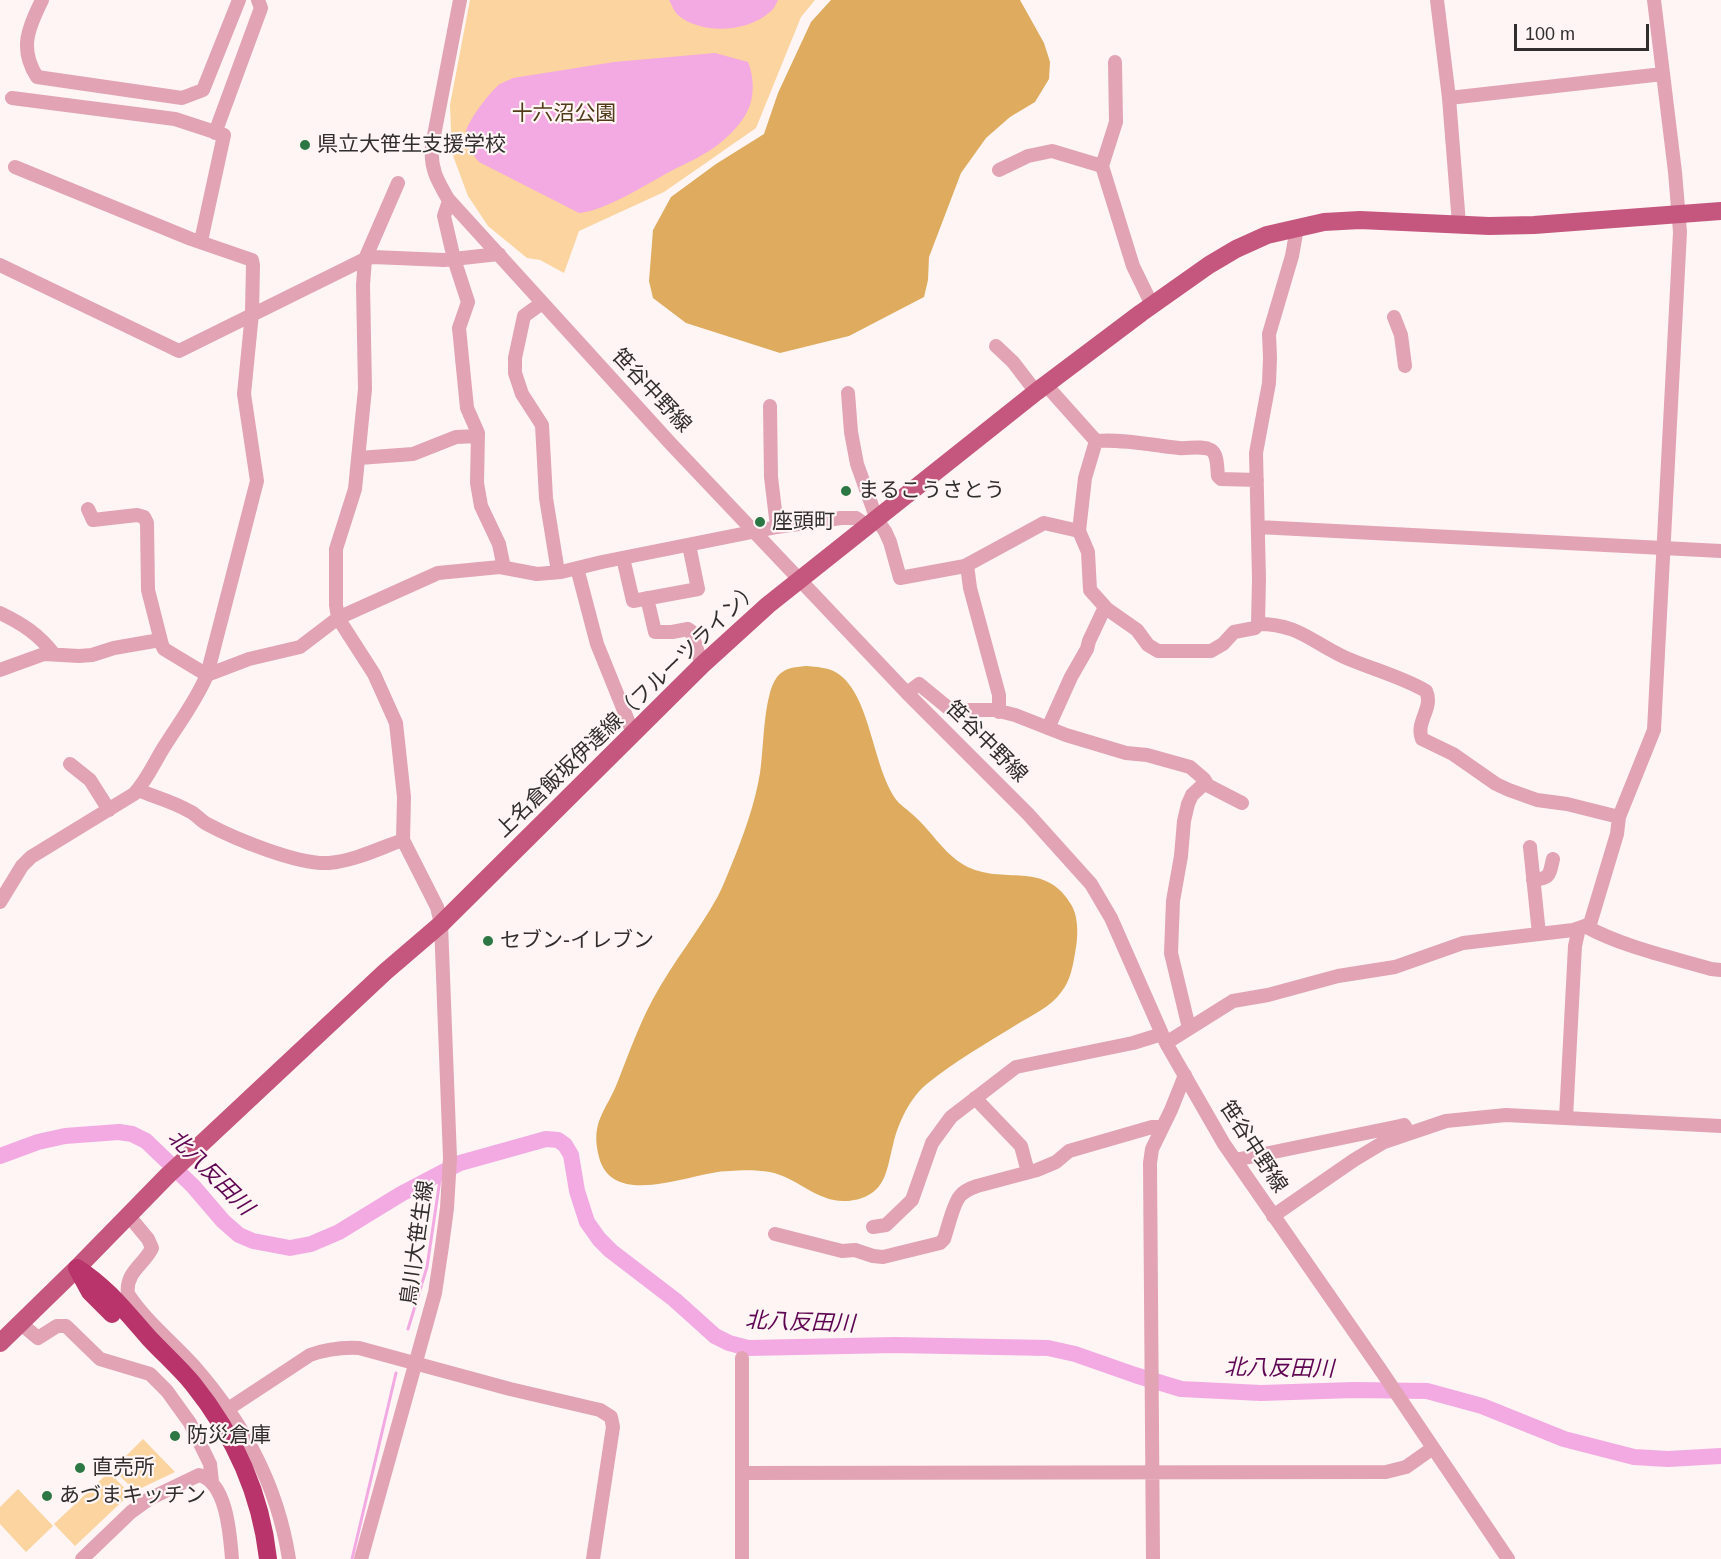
<!DOCTYPE html>
<meta charset="utf-8">
<style>
body{margin:0}
#map{position:relative;width:1721px;height:1559px;overflow:hidden;background:#fef5f4;font-family:Helvetica,sans-serif}
canvas{display:block}
.scale{position:absolute;left:1514px;top:24px;width:135px;height:27px;box-sizing:border-box;border:3px solid #322e2e;border-top:0;padding-left:8px;font-size:18px;line-height:21px;white-space:nowrap;color:#322e2e;-webkit-text-stroke:4px #fef5f4;paint-order:stroke}
</style>
<div id="map">
<canvas width="1721" height="1559"></canvas>
<div class="scale">100 m</div>
</div>
<script>
const ctx = document.querySelector('canvas').getContext('2d');
ctx.lineJoin = 'round';
function fillPath(path, color) {
  ctx.fillStyle = color;
  ctx.fill(path, 'evenodd');
}
function trace(path, color, width, dash) {
  ctx.strokeStyle = color;
  ctx.lineWidth = width;
  ctx.lineCap = dash ? 'butt' : 'round';
  ctx.setLineDash(dash || []);
  ctx.stroke(path);
}
function label(font, color, halo, rows, align = 'center') {
  ctx.font = font + ' Helvetica,"Noto Sans JP",sans-serif';
  ctx.lineWidth = 4.5;
  ctx.setLineDash([]);
  ctx.textBaseline = 'middle';
  ctx.strokeStyle = halo;
  ctx.fillStyle = color;
  for (const [text, x, y, turn = 0] of rows) {
    ctx.save();
    ctx.translate(x, y);
    ctx.rotate((+turn || 0) * Math.PI / 180);
    ctx.textAlign = isNaN(turn) ? turn : align;
    if (halo) ctx.strokeText(text, 0, 0);
    ctx.fillText(text, 0, 0);
    ctx.restore();
  }
}
fillPath(new Path2D(`
 M 470,0 L 815,0 L 801,17 L 756,128 L 664,192 L 579,231 L 564,273 L 540,260 L 527,258 L 488,226 L 468,196 L 452,153 L 450,105 Z
 M 143,1439 L 175,1472 L 135,1491 L 113,1469 Z
 M 109,1472 L 130,1494 L 75,1546 L 54,1524 Z
 M 18,1489 L 53,1526 L 26,1552 L 0,1524 L 0,1507 Z`), '#fbd49f');
fillPath(new Path2D(`
 M 831,0 L 1020,0 L 1044,43 L 1050,62 L 1049,79 L 1035,102 L 1010,117 L 986,138 L 961,173 L 929,257 L 928,280 L 924,297 L 849,336 L 780,353 L 686,323 L 653,298 L 649,281 L 653,230 L 671,197 L 716,164 L 764,134 L 778,93 L 811,22 Z
 M 806,666 C 816,667 828,667 837,673 C 872,695 872,772 899,803 C 900,804 911,813 912,814 C 930,829 943,853 964,865 C 1003,887 1045,858 1072,906 C 1079,919 1078,939 1075,953 C 1073,966 1070,981 1062,991 C 1051,1007 1032,1015 1016,1025 C 987,1043 955,1061 928,1083 C 910,1097 898,1123 893,1145 C 887,1167 887,1189 862,1198 C 823,1211 803,1179 770,1172 C 758,1170 742,1170 730,1171 C 693,1171 613,1211 599,1157 C 590,1121 606,1112 618,1081 C 629,1053 639,1025 653,999 C 672,963 699,931 718,896 C 723,886 727,876 731,866 C 743,837 755,804 760,773 C 764,749 763,696 777,677 C 784,668 794,667 806,666 Z`), '#dfab5e');
fillPath(new Path2D(`
 M 669,0 L 778,0 C 776,4 774,9 770,12 C 748,32 703,35 679,16 C 674,12 672,5 669,0 Z
 M 715,53 L 748,62 C 754,77 755,97 747,112 C 740,126 725,140 712,149 C 700,157 685,164 671,171 C 647,184 605,211 579,213 L 479,162 C 472,154 464,143 466,132 C 467,122 491,90 500,84 C 504,82 509,80 513,78 L 614,62 Z`), '#f3aae3');
trace(new Path2D(`
 M 408,1329 L 427,1267 L 441,1173
 M 352,1559 L 396,1373`), '#f3aae3', 3);
trace(new Path2D(`
 M 0,1156 L 38,1142 L 65,1136 L 119,1132 L 132,1134 L 146,1141 L 193,1186 L 223,1221 L 239,1235 L 253,1241 L 290,1248 L 311,1244 L 339,1232 L 401,1194 L 460,1163 L 546,1139 L 558,1140 L 565,1145 L 571,1155 L 577,1191 L 587,1222 L 599,1239 L 611,1251 L 675,1300 L 715,1336 L 729,1343 L 748,1348 L 895,1345 L 1048,1348 L 1075,1354 L 1135,1375 L 1181,1389 L 1261,1393 L 1354,1390 L 1427,1391 L 1482,1406 L 1564,1439 L 1634,1457 L 1668,1459 L 1721,1456`), '#f3aae3', 16);
trace(new Path2D(`
 M 42,0 C 28,28 19,49 37,77 L 182,98 L 203,90 L 239,0
 M 460,0 L 432,146 C 430,168 437,180 448,199 L 671,444 L 907,693 L 1028,814 L 1091,884 L 1111,918 L 1166,1043 L 1224,1144 L 1380,1369 L 1508,1559
 M 1437,0 L 1449,98 L 1459,224
 M 12,98 L 175,119 L 224,135 L 201,241
 M 1449,98 L 1663,74
 M 215,133 L 261,8 L 258,0
 M 1102,166 L 1116,122 L 1115,62
 M 15,167 L 191,239 L 252,260 L 253,265 L 252,313 L 244,394 L 257,481 L 207,675 L 164,649 L 162,645 L 148,590 L 147,523 L 144,517 L 137,515 L 93,520 L 88,509
 M 999,170 L 1028,156 L 1052,151 L 1102,166 L 1133,266 L 1152,305
 M 449,201 L 444,216 L 454,259 L 468,302 L 459,328 L 467,408 L 478,433 L 477,483 L 481,506 L 499,544 L 504,568
 M 1297,228 L 1292,256 L 1269,334 L 1270,358 L 1269,383 L 1256,453 L 1259,579 L 1258,624 C 1298,624 1310,641 1344,657 C 1371,669 1400,676 1426,691 C 1434,708 1415,722 1422,739 L 1453,754 L 1496,784 L 1509,790 L 1537,800 L 1567,804 L 1619,817
 M 0,265 L 179,351 L 365,259 L 373,257 L 444,260 L 499,254
 M 542,303 L 524,316 L 515,358 L 515,373 L 522,394 L 542,425 L 546,498 L 558,572
 M 1394,317 L 1401,335 L 1405,366
 M 996,346 L 1013,362 L 1036,392
 M 1046,385 L 1096,441
 M 848,393 L 851,432 L 857,464 L 877,520 L 885,531 L 890,542 L 900,578 L 965,566 L 1044,523 L 1079,531
 M 770,406 L 771,477 L 777,527
 M 359,458 L 413,454 L 456,437 L 478,436
 M 1257,480 L 1221,479 L 1218,476 C 1217,469 1218,454 1211,450 C 1202,445 1188,449 1179,448 C 1152,445 1123,439 1096,441 L 1085,478 L 1079,531 L 1088,552 L 1090,590 L 1107,609 L 1137,630 L 1148,645 L 1158,651 L 1211,651 L 1223,644 L 1234,632 L 1255,628 L 1258,624
 M 1258,527 L 1721,551
 M 623,558 L 633,601 L 698,589 L 689,545
 M 967,565 L 970,588 L 999,695 L 999,712
 M 577,568 L 597,644 L 633,733
 M 647,598 L 655,632 L 672,632 L 688,629 L 691,631 L 702,665
 M 0,613 C 23,624 38,634 54,654
 M 0,670 L 44,654 L 79,656 L 92,655 L 114,648 L 160,640
 M 907,693 L 919,684 L 947,707 L 953,710 L 995,710 L 1015,715 L 1066,735 L 1126,753 L 1147,755 L 1190,767 L 1204,779 L 1207,785 L 1242,803
 M 1048,728 L 1071,677 L 1087,649 L 1089,641 L 1105,607
 M 70,764 L 90,780 L 109,810
 M 138,790 C 155,797 174,802 189,811 C 196,814 201,821 207,824 C 235,839 298,865 329,863 C 354,861 380,848 403,840
 M 1530,847 L 1539,934
 M 1533,880 C 1551,878 1549,875 1553,859
 M 0,902 L 22,866 L 31,857 L 134,794 C 147,780 154,763 164,747 C 179,723 196,701 207,675 L 249,659 L 300,647 L 338,618 L 438,573 L 500,567 L 537,574 L 561,572 L 602,562 L 777,527 L 841,518 L 856,518 L 867,526
 M 1585,926 C 1623,947 1670,957 1711,969 L 1721,970
 M 1189,1028 L 1171,953 L 1173,901 L 1181,856 L 1184,821 L 1188,804 L 1192,795 L 1206,782
 M 1166,1043 L 1233,1001 L 1268,995 L 1338,976 L 1395,967 L 1463,943 L 1573,930 L 1590,924 L 1617,834 L 1619,817 L 1654,730 L 1680,232 L 1675,172 L 1654,0
 M 975,1098 L 1021,1146 L 1028,1172
 M 1566,1118 L 1575,946 L 1579,928
 M 1235,1160 L 1400,1126 L 1404,1125 L 1409,1133
 M 128,1215 L 148,1239 L 152,1248 C 144,1265 125,1272 128,1294 C 145,1320 172,1342 193,1365 C 243,1422 277,1483 289,1559
 M 1273,1216 L 1354,1160 L 1384,1142 L 1446,1121 L 1506,1115 L 1721,1126
 M 873,1227 L 886,1225 L 912,1200 L 932,1143 L 951,1117 L 1016,1067 L 1133,1043 L 1162,1034
 M 775,1234 L 842,1251 L 855,1250 L 873,1256 L 883,1257 L 940,1243 L 944,1239 C 948,1228 953,1204 960,1196 C 964,1191 971,1188 977,1186 L 1037,1170 L 1056,1162 L 1069,1151 L 1152,1127 L 1162,1127
 M 20,1323 L 38,1338 L 57,1326 L 66,1326 L 100,1359 L 150,1374 L 167,1391 L 190,1423 L 210,1464 L 212,1482
 M 228,1409 L 310,1355 C 327,1349 341,1347 359,1348 L 510,1389 L 600,1410 L 611,1417 L 613,1427 L 593,1559
 M 743,1473 L 1386,1472 L 1406,1467 L 1433,1448
 M 82,1559 L 131,1512 L 149,1499 L 199,1475 C 227,1482 230,1535 232,1559
 M 361,1559 L 435,1293 L 442,1246 L 447,1208 L 450,1158 L 441,924 L 437,907 L 403,840 L 404,797 L 396,723 L 374,674 L 338,618 L 336,605 L 336,549 L 355,489 L 365,389 L 363,285 L 365,259 L 398,183
 M 742,1559 L 742,1358
 M 1153,1559 L 1150,1163 L 1152,1149 L 1171,1110 L 1185,1075`), '#e2a3b5', 14);
trace(new Path2D(`
 M 0,1343 L 77,1268 L 167,1176 L 385,972 L 441,924 L 702,665 L 768,605 L 1036,392 L 1141,313 L 1209,265 L 1236,249 L 1267,235 L 1324,222 L 1360,220 L 1489,226 L 1534,225 L 1721,211`), '#c5567e', 18);
trace(new Path2D(`
 M 77,1268 C 107,1287 126,1312 149,1338 C 164,1354 180,1368 193,1384 C 234,1435 261,1495 268,1559
 M 78,1270 L 90,1292 L 112,1314`), '#b8346a', 18);
for (const [x, y, r, color] of [
 [305,145,6,"#2d7744"],
 [846,491,6,"#2d7744"],
 [760,522,6,"#2d7744"],
 [488,941,6,"#2d7744"],
 [175,1436,6,"#2d7744"],
 [80,1468,6,"#2d7744"],
 [47,1496,6,"#2d7744"]
]) {
  const dot = new Path2D();
  dot.arc(x, y, r, 0, 2 * Math.PI);
  ctx.fillStyle = color;
  ctx.fill(dot);
  trace(dot, '#fef5f4', 2);
}
label('21px', '#513b1a', '#fef5f4', [
 ["十六沼公園",564,114]
]);
label('21px', '#322e2e', '#fef5f4', [
 ["県立大笹生支援学校",317,145],
 ["まるこうさとう",858,491],
 ["座頭町",772,522],
 ["セブン-イレブン",500,941],
 ["防災倉庫",187,1436],
 ["直売所",92,1468],
 ["あづまキッチン",59,1496]
], 'left');
label('21px', '#322e2e', '#fef5f4', [
 ["笹谷中野線",651,391,47],
 ["上名倉飯坂伊達線（フルーツライン）",628,710,-44],
 ["笹谷中野線",986,742,45],
 ["笹谷中野線",1253,1147,57],
 ["鳥川大笹生線",418,1243,-82]
]);
label('italic 22px', '#5f0653', '#fef5f4', [
 ["北八反田川",210,1173,45],
 ["北八反田川",800,1323,2],
 ["北八反田川",1279,1369,1]
]);
</script>
